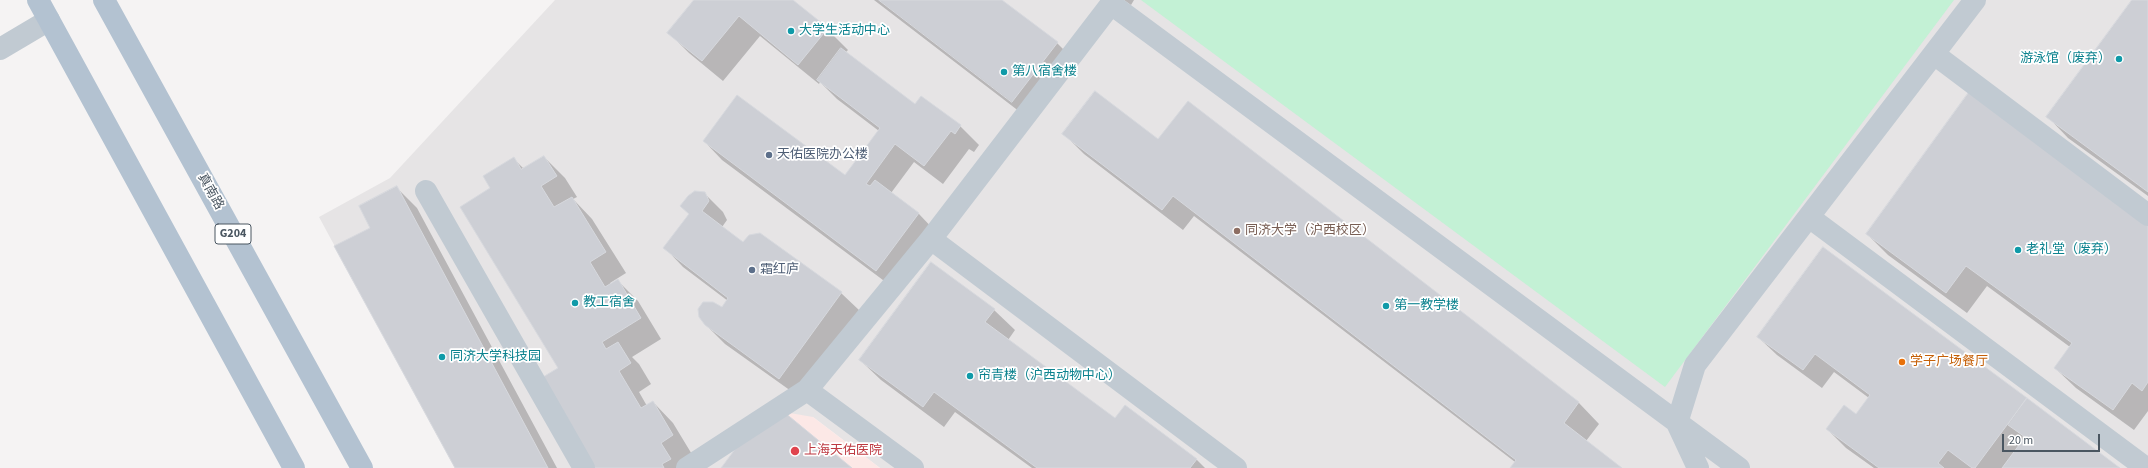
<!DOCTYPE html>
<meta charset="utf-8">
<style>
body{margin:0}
#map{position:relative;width:2148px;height:468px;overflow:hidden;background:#f5f3f3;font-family:"Source Sans 3",sans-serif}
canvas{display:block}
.scale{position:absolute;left:2002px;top:434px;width:98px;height:18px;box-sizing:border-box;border:2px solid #4a5661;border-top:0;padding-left:5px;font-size:12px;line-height:14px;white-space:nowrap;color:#4a5661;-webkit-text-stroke:3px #fff;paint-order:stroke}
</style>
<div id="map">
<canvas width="2148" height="468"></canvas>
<div class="scale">20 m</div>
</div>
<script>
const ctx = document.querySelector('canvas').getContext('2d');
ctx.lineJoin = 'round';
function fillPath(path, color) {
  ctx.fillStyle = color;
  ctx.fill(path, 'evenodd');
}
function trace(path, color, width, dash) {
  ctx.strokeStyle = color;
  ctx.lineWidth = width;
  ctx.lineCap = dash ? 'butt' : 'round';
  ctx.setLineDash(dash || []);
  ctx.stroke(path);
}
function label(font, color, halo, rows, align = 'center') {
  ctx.font = font + ' "Source Sans 3","Noto Sans SC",sans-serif';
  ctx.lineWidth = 3.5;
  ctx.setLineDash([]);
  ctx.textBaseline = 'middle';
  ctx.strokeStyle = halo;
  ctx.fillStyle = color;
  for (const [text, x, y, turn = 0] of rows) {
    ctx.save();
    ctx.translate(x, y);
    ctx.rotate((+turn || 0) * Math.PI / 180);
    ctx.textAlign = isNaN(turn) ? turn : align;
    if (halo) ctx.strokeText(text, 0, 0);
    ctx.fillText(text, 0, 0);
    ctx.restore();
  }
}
fillPath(new Path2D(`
 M 555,0 L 2148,0 L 2148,468 L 880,468 L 813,417 L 747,433 L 721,468 L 455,468 L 319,217 L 390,178 Z`), '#e6e4e5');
fillPath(new Path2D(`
 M 784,412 L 813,417 L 880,468 L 721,468 L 747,433 Z`), '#fce8e6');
fillPath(new Path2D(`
 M 1141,0 L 1954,0 L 1665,387 Z`), '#c3f1d5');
fillPath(new Path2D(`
 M 696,0 L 792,0 L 827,29 L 848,50 L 845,53 L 915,105 L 922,97 L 960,126 L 979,145 L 974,152 L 969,149 L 943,184 L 914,162 L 891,193 L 919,214 L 937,233 L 895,289 L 722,160 L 704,141 L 845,177 L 879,131 L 837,99 L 820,82 L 819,84 L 760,36 L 723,81 L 689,53 L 669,33 Z
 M 874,0 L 1001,0 L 1057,43 L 1078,64 L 1033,122 Z
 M 1124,0 L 1134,0 L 1131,5 Z
 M 2133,0 L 2148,0 L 2148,196 L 2068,138 L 2048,117 Z
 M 1188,103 L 1579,403 L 1599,424 L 1586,441 L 1621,468 L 1511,468 L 1515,462 L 1194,216 L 1183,230 L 1084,154 L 1064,134 L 1159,141 Z
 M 544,157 L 565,178 L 577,197 L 573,199 L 592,219 L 626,273 L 610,283 L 611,285 L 618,281 L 638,301 L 661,339 L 632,357 L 639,364 L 651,384 L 639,392 L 647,406 L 653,402 L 673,423 L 693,456 L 683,468 L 593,468 L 559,368 L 492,188 L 513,158 L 524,169 Z
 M 396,187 L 417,208 L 557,468 L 456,468 L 371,228 Z
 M 704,193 L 723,212 L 727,220 L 722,227 L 744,244 L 841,293 L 860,311 L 798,396 L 725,344 L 706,325 L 728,301 L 683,267 L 665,248 Z
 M 2148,217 L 2148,411 L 2134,430 L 2076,388 L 2055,368 L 2070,347 L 1987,286 L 1967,313 L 1888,255 L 1867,234 Z
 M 1823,248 L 2119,468 L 1874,468 L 1846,448 L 1827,429 L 1856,415 L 1869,398 L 1834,372 L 1822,388 L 1777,355 L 1758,337 Z
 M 994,310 L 1015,330 L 1008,340 L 1115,419 L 1197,460 L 1205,468 L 1032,468 L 955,412 L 944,427 L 881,380 L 860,360 Z`), '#0003');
const building = new Path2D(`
 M 694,0 L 793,0 L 828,28 L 798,65 L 739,16 L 702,61 L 667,33 Z
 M 879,0 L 1002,0 L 1058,42 L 1012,102 Z
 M 2132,0 L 2148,0 L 2148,192 L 2046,117 Z
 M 841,48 L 915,104 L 921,96 L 961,125 L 955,134 L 951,131 L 924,166 L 895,144 L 866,184 L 870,186 L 875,180 L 919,213 L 876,271 L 703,141 L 737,95 L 845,175 L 880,128 L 817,80 Z
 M 1972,88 L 2148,216 L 2148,382 L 2142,391 L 2132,383 L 2113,410 L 2054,368 L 2072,343 L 1966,266 L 1946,293 L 1866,234 Z
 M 1095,91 L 1158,139 L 1188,101 L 1579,402 L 1564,423 L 1622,468 L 1510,468 L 1516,460 L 1173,196 L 1162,210 L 1062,134 Z
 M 544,156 L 557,176 L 541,186 L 554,207 L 572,197 L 606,252 L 590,262 L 605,287 L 618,279 L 641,318 L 602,342 L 606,349 L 618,342 L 631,363 L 619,371 L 641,408 L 653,401 L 673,435 L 661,443 L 671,459 L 662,464 L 664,468 L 592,468 L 538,380 L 558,368 L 460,207 L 490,188 L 483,176 L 514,157 L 521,169 Z
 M 397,186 L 548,468 L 455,468 L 334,246 L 370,228 L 359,206 Z
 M 695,191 L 705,192 L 709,201 L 702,211 L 743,242 L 749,235 L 760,233 L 842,292 L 779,379 L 705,325 L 699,317 L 698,309 L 703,302 L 713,302 L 722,307 L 728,298 L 663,248 L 689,214 L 680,206 L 688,196 Z
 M 1823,247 L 2027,398 L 1975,468 L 1972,468 L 1948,450 L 1938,463 L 1944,468 L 1879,468 L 1826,429 L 1844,405 L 1856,414 L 1870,395 L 1815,354 L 1803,370 L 1757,337 Z
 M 931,262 L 995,309 L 985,322 L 1115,418 L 1125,405 L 1197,459 L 1190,468 L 1037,468 L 934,392 L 923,407 L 859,360 Z
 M 2027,398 L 2120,468 L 2002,468 L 2025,437 L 2008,425 Z
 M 784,412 L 852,468 L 721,468 L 747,433 Z`);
fillPath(building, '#cdcfd5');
trace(building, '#d7d9de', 1);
trace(new Path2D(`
 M 1113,0 L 1111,4 L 1739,468
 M 1111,4 L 931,239 L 1236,468
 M 0,49 L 49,20
 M 1934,54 L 2148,215
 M 426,191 L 584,468
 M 1809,217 L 2146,468
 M 807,390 L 913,468
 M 687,468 L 807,390 L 931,239
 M 1698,468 L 1677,423 L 1695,365 L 1975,0`), '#c1cad2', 22);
trace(new Path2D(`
 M 38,0 L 294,468
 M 104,0 L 362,468`), '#b3c2d1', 22);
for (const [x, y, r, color] of [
 [791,31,4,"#0f9aa8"],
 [2119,59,4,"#0f9aa8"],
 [1004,72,4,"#0f9aa8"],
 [769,155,4,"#5c6f8a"],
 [1237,231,4,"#8d6e63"],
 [2018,250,4,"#0f9aa8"],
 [752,270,4,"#5c6f8a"],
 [575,303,4,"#0f9aa8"],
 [1386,306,4,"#0f9aa8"],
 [442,357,4,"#0f9aa8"],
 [1902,362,4,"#e8710a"],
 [970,376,4,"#0f9aa8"],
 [795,451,5,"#e0444e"]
]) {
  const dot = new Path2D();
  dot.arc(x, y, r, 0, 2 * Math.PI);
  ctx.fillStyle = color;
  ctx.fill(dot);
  trace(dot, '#fff', 1.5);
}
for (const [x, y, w] of [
 [233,234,36]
]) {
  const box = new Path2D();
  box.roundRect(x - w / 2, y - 10, w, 20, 3);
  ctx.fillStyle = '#fff';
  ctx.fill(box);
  trace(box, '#4a5661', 1);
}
label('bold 12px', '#4a5661', null, [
 ["G204",233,234]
]);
label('13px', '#0d838f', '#fff', [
 ["大学生活动中心",799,31],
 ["游泳馆（废弃）",2111,59,"right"],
 ["第八宿舍楼",1012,72],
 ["老礼堂（废弃）",2026,250],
 ["教工宿舍",583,303],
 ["第一教学楼",1394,306],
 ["同济大学科技园",450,357],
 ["帘青楼（沪西动物中心）",978,376]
], 'left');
label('13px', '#4e5e75', '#fff', [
 ["天佑医院办公楼",777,155],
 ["霜红庐",760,270]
], 'left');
label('13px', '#4a5661', '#fff', [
 ["真南路",210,192,61]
]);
label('13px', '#785e54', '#fff', [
 ["同济大学（沪西校区）",1245,231]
], 'left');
label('13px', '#c56008', '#fff', [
 ["学子广场餐厅",1910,362]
], 'left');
label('13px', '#be3a42', '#fff', [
 ["上海天佑医院",804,451]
], 'left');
</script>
